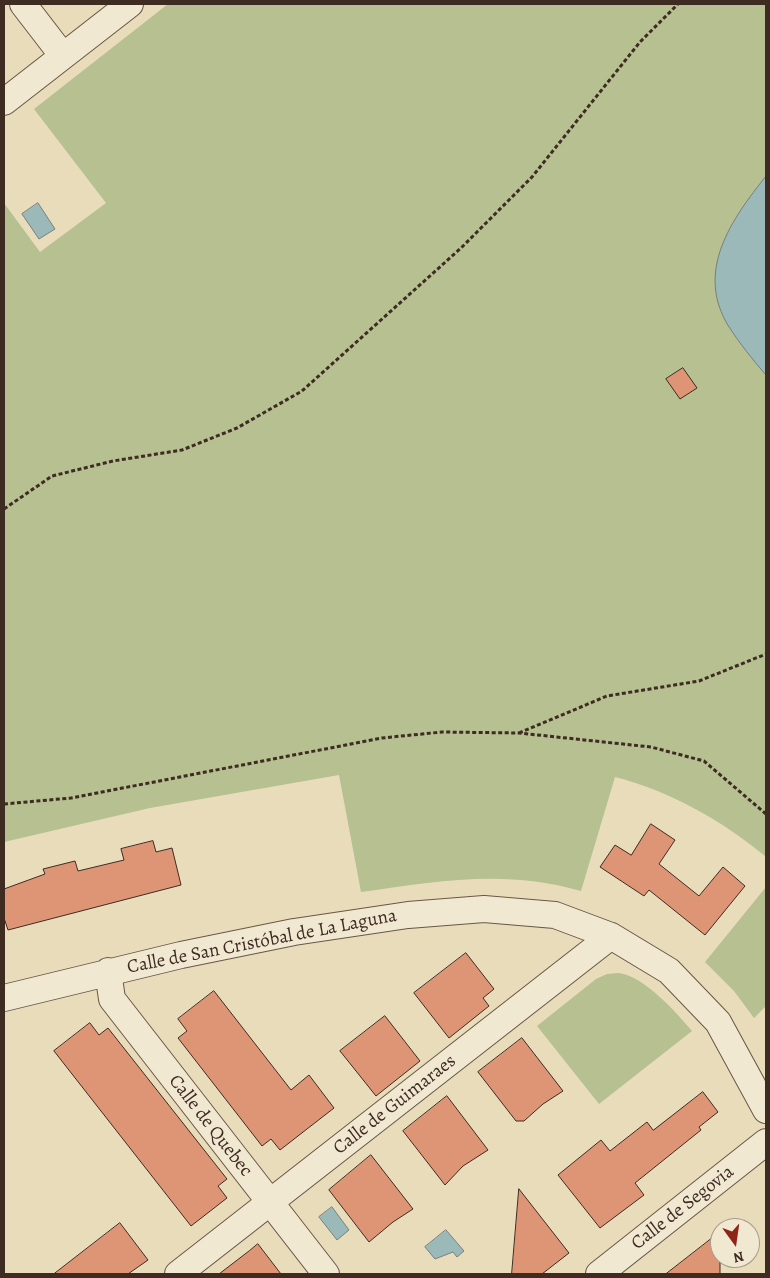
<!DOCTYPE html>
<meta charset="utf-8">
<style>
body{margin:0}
#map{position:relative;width:770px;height:1278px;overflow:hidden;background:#e9dcba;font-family:Alegreya,serif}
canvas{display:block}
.frame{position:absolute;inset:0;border:5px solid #3e2b22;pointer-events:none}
.north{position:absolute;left:710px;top:1218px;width:50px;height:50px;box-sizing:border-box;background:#f1e8d2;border:1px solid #a99c8c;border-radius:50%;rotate:166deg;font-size:14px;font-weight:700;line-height:20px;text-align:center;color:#3e2b22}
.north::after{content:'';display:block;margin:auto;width:18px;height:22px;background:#8f2418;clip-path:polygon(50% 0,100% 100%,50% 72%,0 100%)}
</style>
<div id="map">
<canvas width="770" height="1278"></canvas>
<div class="frame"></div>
<div class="north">N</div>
</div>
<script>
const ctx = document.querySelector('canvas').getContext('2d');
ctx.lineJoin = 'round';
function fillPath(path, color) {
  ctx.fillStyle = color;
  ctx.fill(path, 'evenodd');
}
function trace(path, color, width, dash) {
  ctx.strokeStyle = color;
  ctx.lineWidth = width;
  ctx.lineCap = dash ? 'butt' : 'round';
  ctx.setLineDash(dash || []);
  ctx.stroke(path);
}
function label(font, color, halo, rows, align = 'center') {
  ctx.font = font + ' Alegreya,serif';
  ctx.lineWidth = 4;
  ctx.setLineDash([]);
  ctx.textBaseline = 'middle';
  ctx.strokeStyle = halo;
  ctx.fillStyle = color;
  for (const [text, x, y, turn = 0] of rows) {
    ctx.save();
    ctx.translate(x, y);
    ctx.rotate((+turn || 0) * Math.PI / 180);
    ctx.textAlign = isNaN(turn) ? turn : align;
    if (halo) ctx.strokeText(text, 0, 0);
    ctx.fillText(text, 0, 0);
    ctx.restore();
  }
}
fillPath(new Path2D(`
 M 168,4 L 766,4 L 766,857 C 723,821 670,791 615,777 L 581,891 C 505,869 438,881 361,892 L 339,775 L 150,808 L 4,842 L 4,203 L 40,252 L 106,203 L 34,109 Z
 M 766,887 L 766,1006 L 754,1018 L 734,991 L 705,962 Z
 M 618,973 C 643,975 676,1012 692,1031 L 599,1104 L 537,1026 L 596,979 L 607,974 Z`), '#b6c090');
const water = new Path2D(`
 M 766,176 L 766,375 C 753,360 740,344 729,327 C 694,271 732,219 766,176 Z
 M 38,203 L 55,229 L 39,239 L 22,214 Z
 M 332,1207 L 349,1230 L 337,1240 L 319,1217 Z
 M 446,1230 L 464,1251 L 457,1257 L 453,1252 L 435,1259 L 425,1247 Z`);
fillPath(water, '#9cb9b9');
trace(water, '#76807d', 1);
const building = new Path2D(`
 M 683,368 L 697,388 L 680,399 L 666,379 Z
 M 651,824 L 675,840 L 659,864 L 699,896 L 723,867 L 745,886 L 705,935 L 649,890 L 644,896 L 600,867 L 615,845 L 631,855 Z
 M 153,841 L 156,852 L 172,848 L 181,885 L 8,930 L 4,918 L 4,889 L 45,874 L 43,869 L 75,861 L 78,871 L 124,860 L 121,849 Z
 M 466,953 L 494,989 L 483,998 L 489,1006 L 449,1038 L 414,993 Z
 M 214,991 L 291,1090 L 309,1075 L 334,1108 L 280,1150 L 271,1139 L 262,1146 L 178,1038 L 187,1031 L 178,1019 Z
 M 385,1016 L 420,1061 L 376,1096 L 340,1051 Z
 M 90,1023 L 99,1035 L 108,1028 L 227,1179 L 218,1186 L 227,1198 L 191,1226 L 54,1051 Z
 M 522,1038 L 563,1091 L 543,1104 L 524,1121 L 516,1121 L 478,1072 Z
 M 703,1092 L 718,1112 L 699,1127 L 701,1130 L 635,1183 L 644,1195 L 600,1228 L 558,1175 L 601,1140 L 610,1151 L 647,1122 L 653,1130 Z
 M 447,1096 L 488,1150 L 463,1166 L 445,1185 L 403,1131 Z
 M 371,1155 L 413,1209 L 393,1222 L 369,1242 L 329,1190 Z
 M 519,1189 L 569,1253 L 542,1274 L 512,1274 Z
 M 120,1223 L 148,1260 L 128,1274 L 54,1274 Z
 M 720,1232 L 720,1274 L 666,1274 Z
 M 258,1244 L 281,1274 L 219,1274 L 249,1251 Z`);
fillPath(building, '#dd9575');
trace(building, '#3e2b22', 1);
const street = new Path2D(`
 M 23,4 L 63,56
 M 4,102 L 130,4
 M 108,971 L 112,999 L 326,1274
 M 4,998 L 181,955 L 294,932 L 408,915 L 484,909 L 555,915 L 611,936 L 669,971 L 718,1022 L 766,1110
 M 178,1274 L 611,936
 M 599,1274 L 766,1142`);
trace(street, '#695748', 28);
trace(new Path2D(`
 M 4,509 L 52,476 L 113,461 L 182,450 L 237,428 L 302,391 L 461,248 L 532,177 L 640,42 L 678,4
 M 519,733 L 607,696 L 699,681 L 766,654
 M 4,804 L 71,798 L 382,738 L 442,732 L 519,733 L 651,747 L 704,761 L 766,814`), '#3e2b22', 3, [4, 2.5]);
trace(street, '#f1e8d2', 26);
label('19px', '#3e2b22', '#f1e8d2', [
 ["Calle de San Cristóbal de La Laguna",262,942,-11],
 ["Calle de Guimaraes",395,1105,-38],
 ["Calle de Quebec",210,1126,52],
 ["Calle de Segovia",683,1208,-38]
]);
</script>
